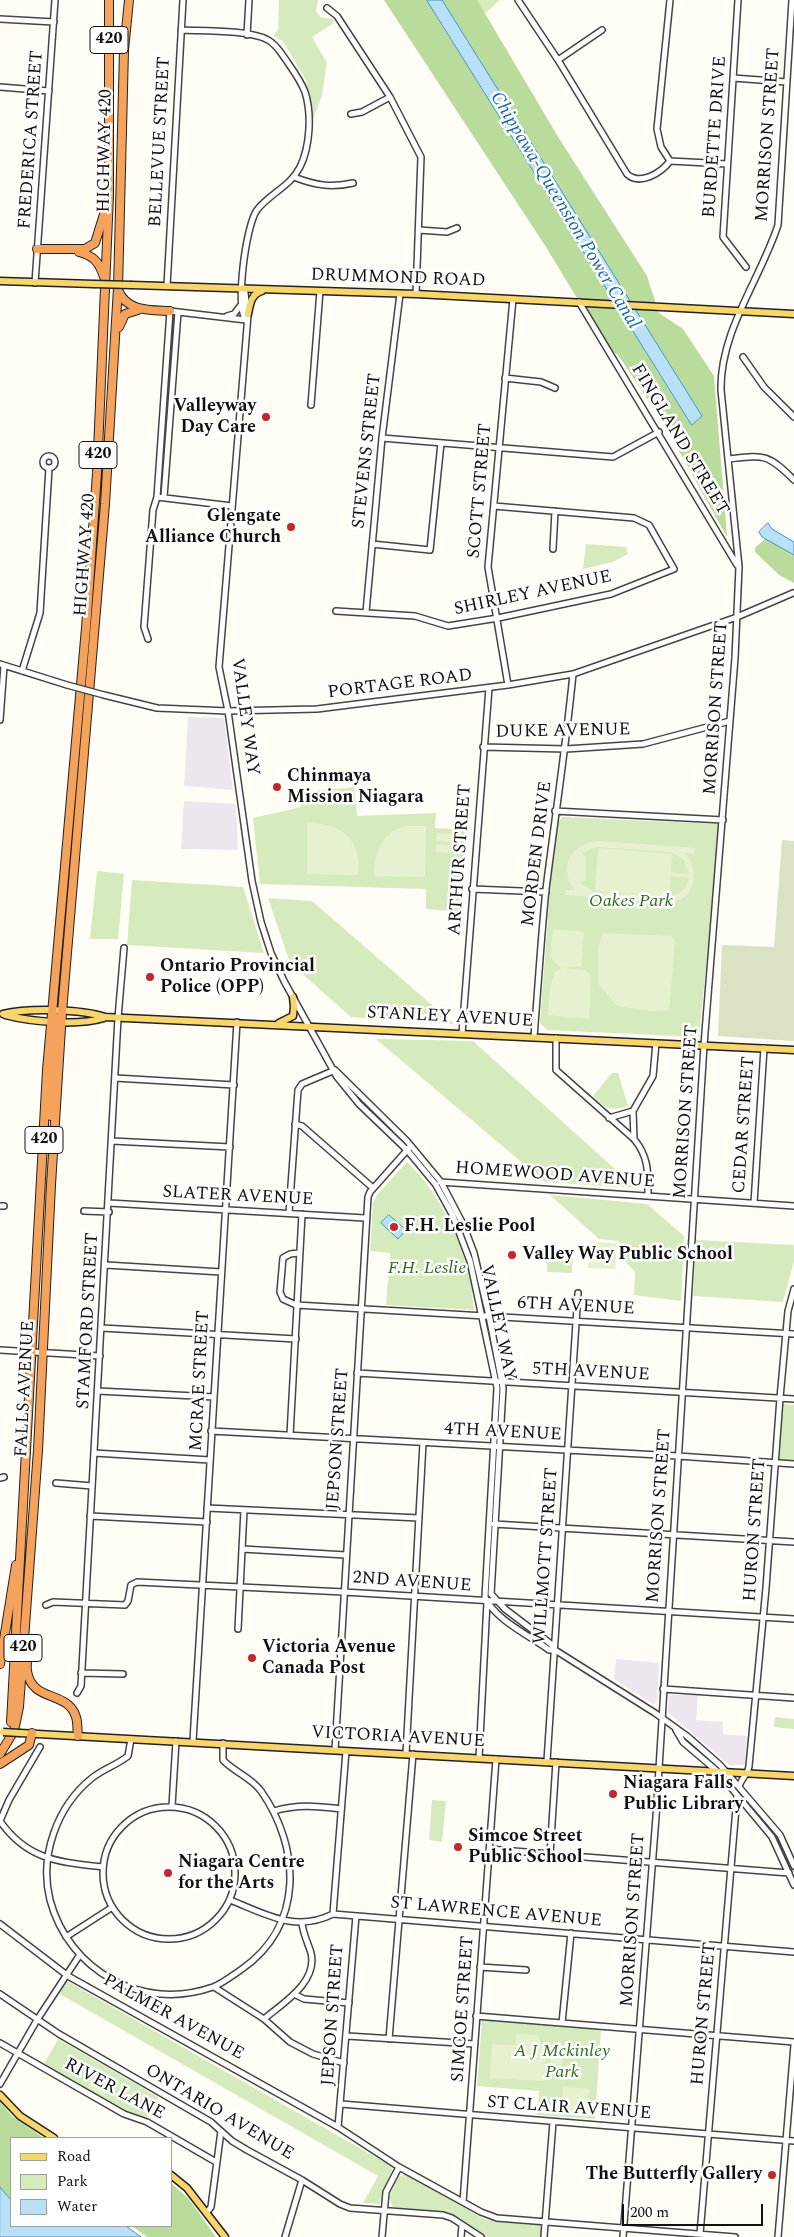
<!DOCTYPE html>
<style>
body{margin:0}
#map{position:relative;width:794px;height:2237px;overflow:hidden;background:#fffdf5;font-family:Spectral,serif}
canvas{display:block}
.legend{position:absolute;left:10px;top:2137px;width:162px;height:90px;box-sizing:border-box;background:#fff;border:1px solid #a0a0a0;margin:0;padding:6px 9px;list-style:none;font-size:15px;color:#111}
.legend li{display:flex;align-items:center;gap:10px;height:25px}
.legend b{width:25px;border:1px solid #a0a0a0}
.scale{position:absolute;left:622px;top:2204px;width:141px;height:22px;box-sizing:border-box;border:2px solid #111;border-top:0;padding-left:6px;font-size:15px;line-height:18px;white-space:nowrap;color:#111;-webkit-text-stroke:4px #fff;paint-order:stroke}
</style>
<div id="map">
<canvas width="794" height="2237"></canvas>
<ul class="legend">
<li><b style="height:6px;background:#f9d66b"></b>Road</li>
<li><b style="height:14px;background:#d5ebbd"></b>Park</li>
<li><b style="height:14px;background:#b9e0f7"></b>Water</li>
</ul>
<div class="scale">200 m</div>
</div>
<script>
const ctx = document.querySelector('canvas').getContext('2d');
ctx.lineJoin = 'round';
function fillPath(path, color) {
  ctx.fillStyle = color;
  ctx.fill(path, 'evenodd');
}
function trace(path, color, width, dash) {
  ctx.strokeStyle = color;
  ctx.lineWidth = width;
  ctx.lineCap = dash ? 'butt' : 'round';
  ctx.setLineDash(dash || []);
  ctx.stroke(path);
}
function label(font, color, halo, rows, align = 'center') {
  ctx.font = font + ' Spectral,serif';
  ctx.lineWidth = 5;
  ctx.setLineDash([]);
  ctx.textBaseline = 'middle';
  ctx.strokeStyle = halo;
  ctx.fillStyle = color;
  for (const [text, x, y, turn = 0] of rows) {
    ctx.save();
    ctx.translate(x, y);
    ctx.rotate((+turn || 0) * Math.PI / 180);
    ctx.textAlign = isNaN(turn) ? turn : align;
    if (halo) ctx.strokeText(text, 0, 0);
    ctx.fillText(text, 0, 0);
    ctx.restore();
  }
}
fillPath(new Path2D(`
 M 188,717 L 224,718 L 233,790 L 184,786 Z
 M 184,801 L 236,804 L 238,850 L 181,849 Z
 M 616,1659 L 659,1663 L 657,1702 L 653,1704 L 614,1679 Z
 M 669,1695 L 698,1695 L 696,1720 L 723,1722 L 723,1734 L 747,1736 L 745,1765 L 729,1765 L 668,1712 Z`), '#eee6ef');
fillPath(new Path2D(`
 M 279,0 L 318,0 L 316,11 L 320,17 L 332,19 L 334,23 L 312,37 L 327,63 L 322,96 L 312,122 L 306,80 L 283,41 L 273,36 L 278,30 Z
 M 471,0 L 500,0 L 481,17 Z
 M 586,544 L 626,547 L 628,554 L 613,562 L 583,569 Z
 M 354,787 L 357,816 L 436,813 L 435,828 L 468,830 L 460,912 L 426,909 L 426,889 L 260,884 L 253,818 L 301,807 L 299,793 Z
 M 562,817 L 720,824 L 699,1037 L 547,1030 L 540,1023 L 555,826 Z
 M 97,871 L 124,874 L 118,939 L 90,939 Z
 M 132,880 L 243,887 L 264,953 L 127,945 Z
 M 268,898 L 312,901 L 454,1024 L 351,1017 L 290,963 Z
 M 376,1039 L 473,1041 L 636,1188 L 545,1182 Z
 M 612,1073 L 618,1073 L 628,1106 C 612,1112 604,1108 593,1096 Z
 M 407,1162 C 436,1189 456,1230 468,1268 C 472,1282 472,1297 474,1310 L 386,1305 L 390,1253 L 370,1251 L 373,1203 L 377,1195 Z
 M 550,1195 L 647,1204 L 684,1236 L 681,1301 L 634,1295 L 635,1272 L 625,1261 L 618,1261 L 619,1241 L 599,1239 Z
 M 696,1240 L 794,1245 L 794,1261 L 783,1302 L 693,1296 Z
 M 548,1250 L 573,1252 L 572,1273 L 547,1272 Z
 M 782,1404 L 794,1405 L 794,1461 L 778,1460 Z
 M 775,1717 L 794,1719 L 794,1729 L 774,1727 Z
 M 432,1800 L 446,1801 L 442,1842 L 429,1840 Z
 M 67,1981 L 391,2166 L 392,2171 L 383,2189 L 380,2204 L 363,2203 L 378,2176 L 58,1993 Z
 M 482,2020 L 601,2029 L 595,2119 L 537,2115 L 539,2091 L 477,2086 Z
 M 58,2039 L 158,2097 L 146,2119 L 128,2113 L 43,2066 Z
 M 406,2174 L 484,2219 L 541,2225 L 541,2237 L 486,2237 L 447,2213 L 393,2207 C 386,2197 393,2187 398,2177 Z`), '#d5ebbd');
fillPath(new Path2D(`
 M 384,0 L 427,0 L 692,425 L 702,416 L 441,0 L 477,0 L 560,140 L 647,276 L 659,313 L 683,329 L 714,376 L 727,537 L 663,422 L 618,355 L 607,348 L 546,247 Z
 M 769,535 L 794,550 L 794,583 L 779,575 L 755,552 L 755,548 Z
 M 0,2102 L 12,2116 L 44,2138 L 11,2138 L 11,2200 L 0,2187 Z
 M 171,2183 L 189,2199 L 216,2237 L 147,2237 L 132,2226 L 171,2226 Z`), '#b9dc9c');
fillPath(new Path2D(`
 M 782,840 L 794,841 L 794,1041 L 718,1036 L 722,945 L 774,947 Z`), '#d9e3c4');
fillPath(new Path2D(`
 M 307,823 C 342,823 361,838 358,875 L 307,874 Z
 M 406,826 L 426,826 L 425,877 L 374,876 C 374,853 381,832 406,826 Z
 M 437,833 L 454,834 L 453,842 L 436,841 Z
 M 598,841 L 695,848 L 695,854 L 686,853 C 699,874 697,899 668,903 L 565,895 L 565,890 L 575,890 C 557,869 571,842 598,841 ZM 596,847 L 671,852 L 684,860 L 689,874 L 671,873 L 672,854 L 598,848 L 595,891 L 669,896 L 671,876 L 689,878 C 687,888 680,895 670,897 L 594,892 L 580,883 L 586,880 L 586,857 L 582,853 Z
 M 436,844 L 453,845 L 452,853 L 436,852 Z
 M 553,929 L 584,932 L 581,967 L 561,968 L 550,957 Z
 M 602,933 L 671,936 L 675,941 L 669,1010 L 651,1011 L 617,1006 L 598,983 L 598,952 Z
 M 562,968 L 585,970 L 591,975 L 589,1019 L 548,1015 L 549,995 L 554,972 Z
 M 590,1242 L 617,1243 L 615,1269 L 588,1268 Z
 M 516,2034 L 537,2035 L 540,2039 L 540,2047 L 546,2047 L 544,2081 L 490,2078 L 492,2044 L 516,2045 Z
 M 551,2049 L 563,2050 L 561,2069 L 549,2068 Z
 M 96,2067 L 118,2080 L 113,2088 L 110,2086 L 104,2096 L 88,2087 L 94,2077 L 92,2075 Z
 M 563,2087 L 589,2089 L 587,2112 L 562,2110 Z`), '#e6f2cf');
const water = new Path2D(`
 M 427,0 L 442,0 L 702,416 L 692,425 Z
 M 768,523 L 772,529 L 794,542 L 794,555 L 762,537 L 759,532 Z
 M 389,1215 L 406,1230 L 398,1239 L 381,1223 Z
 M 0,2187 L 11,2200 L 11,2226 L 126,2226 L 141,2237 L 0,2237 Z`);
fillPath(water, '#b9e0f7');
trace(water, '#3f96cf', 1);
const minor = new Path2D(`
 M 518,0 L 558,60 L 627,174 C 640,186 661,173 670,161
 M 670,0 L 657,129 L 661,147 L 670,161
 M 738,0 L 723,237 L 746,267
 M 327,8 L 337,16 L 390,97 L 421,157 L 416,294
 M 0,19 L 54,22
 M 181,30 C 204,31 250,30 268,40 C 276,44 281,53 286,60 C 293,70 301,81 305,92 C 312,114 310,147 300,167 C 290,187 270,193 257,210 C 246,225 235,306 246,320
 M 247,35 L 249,0
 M 558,60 L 602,30
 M 733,78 L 787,82
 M 0,87 L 49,91
 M 351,114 L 362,112 L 390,97
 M 670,161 L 727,164
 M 294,177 C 314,185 331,188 353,183
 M 419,230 L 447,232 L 457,228
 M 35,283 L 55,0
 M 167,286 L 183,0
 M 242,289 L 245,293 L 248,315 L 219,667 L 228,711 L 252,881 L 261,922 L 271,953 L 284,981 L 337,1077 L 359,1104 L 407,1150 L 436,1185 L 453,1216 L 470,1261 L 497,1388 L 485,1597 C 494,1619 530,1636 549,1650 L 555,1650 L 655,1713 L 687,1736 L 720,1765 L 780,1835 L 794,1866
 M 579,302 L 737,565
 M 227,316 L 234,314 L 241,305
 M 743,357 L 764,387 L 794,417
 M 505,378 L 541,382 L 555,388
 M 311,405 L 320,291
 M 382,438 L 613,457 L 659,432
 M43 462a6 6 0 1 1 12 0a6 6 0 1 1-12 0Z
 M 728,459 C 764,455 767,453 794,480
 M 157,497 L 232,506
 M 164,497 L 178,312
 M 372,544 L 430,550 L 441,443
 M 553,549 L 555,511
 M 336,611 L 415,616 L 448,626 L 498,618 L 611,594 L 674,569 L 649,525 L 634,518 L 494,506
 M 366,612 L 382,438 L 400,294
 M 148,639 L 144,627 L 153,510 L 157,497 L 170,311 L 246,320
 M 0,664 L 67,685
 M 22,671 L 40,613 L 49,468
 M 508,685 L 488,567 L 513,299
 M 104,695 L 157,708 L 228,711 L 317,709 L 508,685 L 573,674 L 737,617 L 793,593
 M 0,720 L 4,666
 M 483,747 L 566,749 L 643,744 L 730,721
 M 555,811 L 723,820
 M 472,889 L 546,892
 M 462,1034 L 489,688
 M 534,1037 C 538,988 541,938 546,889 C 555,817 566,746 573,674
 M 556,1038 L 556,1070 L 634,1139 C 649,1157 648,1173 648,1195
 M 335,1070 L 407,1141 L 441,1182 L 463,1224 L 474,1253 L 489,1316 L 503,1388 L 491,1594 L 505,1609 L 551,1644 L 555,1650
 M 115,1078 L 234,1085
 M 609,1118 L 633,1111
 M 295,1124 L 302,1126 L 373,1188
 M 634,1139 L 633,1111 L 653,1076 L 656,1043
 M 112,1141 L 230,1147
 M 440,1182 L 794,1206
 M 109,1203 L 365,1218
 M 754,1203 L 764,1048
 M 0,1206 L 4,1206
 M 84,1211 L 109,1212
 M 289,1213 L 298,1090 L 302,1084 L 335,1070
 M 299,1253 L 290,1254 L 283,1258 L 280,1292 L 283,1299 L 296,1305 L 794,1334
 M 106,1265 L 221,1272
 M 102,1328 L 296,1339
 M 0,1350 L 100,1356
 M 357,1373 L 794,1399
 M 98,1391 L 214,1397
 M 211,1431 L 678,1456 L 794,1464
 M 290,1435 L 302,1214
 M 94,1453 L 210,1460
 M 0,1478 L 4,1477
 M 56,1483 L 92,1486
 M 207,1508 L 419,1518
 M 90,1516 L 207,1522
 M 494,1524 L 794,1542
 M 242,1549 L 346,1555
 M 46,1605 L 53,1602 L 125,1605 L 128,1601 L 131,1585 L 137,1582 L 344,1592 L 794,1619
 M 238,1629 L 244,1510
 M 81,1673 L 123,1674
 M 663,1689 L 794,1698
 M 77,1693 L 81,1686 L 118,1018 L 124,948
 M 676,1730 L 683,1742 L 717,1771 L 772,1837 L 794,1885
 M 131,1739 L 128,1756 C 117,1765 103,1769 92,1778 C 57,1806 39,1856 50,1900 C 69,1971 142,2012 213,1987 C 223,1983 233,1975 242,1969 C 304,1926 301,1848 261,1791 C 251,1777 234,1772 223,1760 L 223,1743
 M 193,1741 L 237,1022
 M 335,1750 L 368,1197 L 370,1192 L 409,1148
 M 406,1754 L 423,1443
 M 479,1758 L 487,1602
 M 547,1761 L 578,1293
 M 739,1787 C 741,1778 748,1775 749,1766 L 766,1588 L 780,1398 L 788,1311 L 794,1289
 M 172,1806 L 176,1741
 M103 1873a66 66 0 1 1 132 0a66 66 0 1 1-132 0Z
 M 274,1811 C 297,1804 317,1806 341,1809
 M 0,1821 C 27,1860 59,1862 103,1867
 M 0,1821 L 9,1800 L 40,1747
 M 490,1849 L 550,1854 L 556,1762
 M 585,1857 L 789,1873
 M 230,1900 C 266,1914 295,1933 333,1914 L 794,1952
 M 333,1914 L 346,1751
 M 0,1924 L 68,1976 L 338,2127 L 399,2167 L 481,2212 L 497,2218 L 735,2237
 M 66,1937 L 111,1908
 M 480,1967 L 526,1970
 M 214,1987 L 264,2019 L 290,2042 L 313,2054 L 344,2063
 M 0,1994 L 59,2034 L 211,2122 L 232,2141 L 247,2150 L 302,2180 L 340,2204 L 350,2208 L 443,2215 L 452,2218 L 481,2237
 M 294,1994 L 304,1999 L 349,2003
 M 476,2016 L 794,2042
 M 264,2019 C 283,2003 318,1982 311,1953 C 308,1943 303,1934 302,1923
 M 562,2023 L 571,1933
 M 347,2036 L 475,2044
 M 389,2039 L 413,1754
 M 0,2043 L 124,2114 L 147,2122 L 216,2162
 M 0,2084 L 37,2020 L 79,1956
 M 341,2104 L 794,2141
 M 338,2127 L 356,1916
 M 463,2202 L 496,1759
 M 207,2212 L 211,2207 L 221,2131
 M 700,2234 L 737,1796
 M 285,2237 L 302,2180
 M 382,2237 L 386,2192 L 399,2167
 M 461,2237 L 462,2225
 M 544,2237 L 553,2122
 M 623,2237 L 656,1817 L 704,1045 L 735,658 L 739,567 L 721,390 C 720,331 760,280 778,225 L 792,0
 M 778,2237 L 794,2045`);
const major = new Path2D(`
 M 0,281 L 94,284
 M 132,285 L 416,294 L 794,314
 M 248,314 C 250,304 251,294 262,291
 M 3,1014 C 28,1008 81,1009 105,1017 L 794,1050
 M 5,1015 C 32,1022 78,1026 104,1018
 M 279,1023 L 293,1016 L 294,1007 L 293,997
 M 20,1733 L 794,1776
 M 0,2095 L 20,2116 L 54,2138
 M 171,2175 L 187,2188 L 225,2237`);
const highway = new Path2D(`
 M 37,249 L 85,249 L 95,243 L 105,211
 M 79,252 C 94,256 99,262 104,277
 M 118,290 C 127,312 150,310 170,311
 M 119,327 L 125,314 L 138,310
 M 51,1116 L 56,1020 L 52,1012
 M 28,1648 C 28,1655 26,1664 27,1671 C 32,1703 68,1690 76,1717 C 78,1723 77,1730 78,1736
 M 0,1664 L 16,1565
 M 11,1722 L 47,1070 L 86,628 L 97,473 L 109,196 L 109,0
 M 0,1754 L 14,1731 L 19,1707 L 38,1450 L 51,1185 L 62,1012 L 105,504 L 118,288 L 124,50 L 129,0
 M 0,1764 L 29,1745 L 32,1733`);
trace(minor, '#444', 8);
trace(major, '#222', 9);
trace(highway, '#222', 10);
trace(minor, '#fff', 5);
trace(major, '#f9d66b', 6);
trace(highway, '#f5a25d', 8);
const minorBridge = new Path2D(`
 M 67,685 L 104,695`);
const majorBridge = new Path2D(`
 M 94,284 L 132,285
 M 3,1732 L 20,1733`);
trace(minorBridge, '#444', 8, []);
trace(majorBridge, '#222', 9, []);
trace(minorBridge, '#fff', 5);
trace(majorBridge, '#f9d66b', 6);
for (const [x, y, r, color] of [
 [266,417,5,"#c4262e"],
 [291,527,5,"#c4262e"],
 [277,787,5,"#c4262e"],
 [150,977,5,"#c4262e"],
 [394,1227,5,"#c4262e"],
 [512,1255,5,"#c4262e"],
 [252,1658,5,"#c4262e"],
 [613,1794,5,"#c4262e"],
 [458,1847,5,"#c4262e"],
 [168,1873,5,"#c4262e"],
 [772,2175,5,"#c4262e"]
]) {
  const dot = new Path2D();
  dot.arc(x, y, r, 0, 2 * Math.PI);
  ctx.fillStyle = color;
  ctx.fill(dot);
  trace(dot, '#fff', 2);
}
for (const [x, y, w] of [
 [109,40,38],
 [98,455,38],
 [44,1140,38],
 [23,1648,38]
]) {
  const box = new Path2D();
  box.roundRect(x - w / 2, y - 13.5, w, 27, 4);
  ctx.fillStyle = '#fff';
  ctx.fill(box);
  trace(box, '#111', 1);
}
label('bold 16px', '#111', null, [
 ["420",109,40],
 ["420",98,455],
 ["420",44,1140],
 ["420",23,1648]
]);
label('18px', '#111', '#fff', [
 ["MORRISON STREET",769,135,-86],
 ["BURDETTE DRIVE",716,137,-86],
 ["FREDERICA STREET",32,140,-86],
 ["BELLEVUE STREET",161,142,-87],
 ["HIGHWAY 420",106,151,-89],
 ["DRUMMOND ROAD",398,279,2],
 ["FINGLAND STREET",679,440,59],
 ["STEVENS STREET",368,451,-84],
 ["SCOTT STREET",481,491,-85],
 ["HIGHWAY 420",86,555,-86],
 ["SHIRLEY AVENUE",533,594,-12],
 ["PORTAGE ROAD",400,685,-7],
 ["MORRISON STREET",717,708,-86],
 ["VALLEY WAY",244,717,82],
 ["DUKE AVENUE",563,732,-1],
 ["MORDEN DRIVE",538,854,-83],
 ["ARTHUR STREET",461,860,-86],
 ["STANLEY AVENUE",450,1018,3],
 ["MORRISON STREET",687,1112,-86],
 ["CEDAR STREET",745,1125,-86],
 ["HOMEWOOD AVENUE",555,1176,4],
 ["SLATER AVENUE",238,1197,3],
 ["6TH AVENUE",576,1307,3],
 ["STAMFORD STREET",89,1321,-87],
 ["VALLEY WAY",497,1323,78],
 ["5TH AVENUE",591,1373,3],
 ["MCRAE STREET",201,1381,-87],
 ["FALLS AVENUE",26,1389,-87],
 ["4TH AVENUE",503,1433,3],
 ["JEPSON STREET",339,1439,-86],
 ["MORRISON STREET",660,1516,-86],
 ["HURON STREET",756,1530,-86],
 ["WILLMOTT STREET",547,1556,-86],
 ["2ND AVENUE",412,1583,4],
 ["VICTORIA AVENUE",398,1738,3],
 ["ST LAWRENCE AVENUE",496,1913,5],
 ["MORRISON STREET",634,1920,-86],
 ["SIMCOE STREET",464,2009,-86],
 ["HURON STREET",705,2014,-85],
 ["JEPSON STREET",334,2015,-86],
 ["PALMER AVENUE",173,2018,29],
 ["RIVER LANE",114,2090,28],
 ["ST CLAIR AVENUE",569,2109,4],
 ["ONTARIO AVENUE",219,2113,31]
]);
label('bold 18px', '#111', '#fff', [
 ["Valleyway",256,407,"right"],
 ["Day Care",256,428,"right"],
 ["Glengate",281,517,"right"],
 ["Alliance Church",281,538,"right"],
 ["Chinmaya",287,777],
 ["Mission Niagara",287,798],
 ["Ontario Provincial",160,967],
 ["Police (OPP)",160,988],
 ["F.H. Leslie Pool",404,1227],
 ["Valley Way Public School",522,1255],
 ["Victoria Avenue",262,1648],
 ["Canada Post",262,1669],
 ["Niagara Falls",623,1784],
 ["Public Library",623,1805],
 ["Simcoe Street",468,1837],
 ["Public School",468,1858],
 ["Niagara Centre",178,1863],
 ["for the Arts",178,1884],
 ["The Butterfly Gallery",762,2175,"right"]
], 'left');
label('italic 18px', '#2f6b1f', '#fff', [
 ["Oakes Park",631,902],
 ["F.H. Leslie",427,1269],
 ["A J Mckinley",562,2052],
 ["Park",562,2073]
]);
label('italic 19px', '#1768a6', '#fff', [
 ["Chippawa-Queenston Power Canal",564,211,59]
]);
</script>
